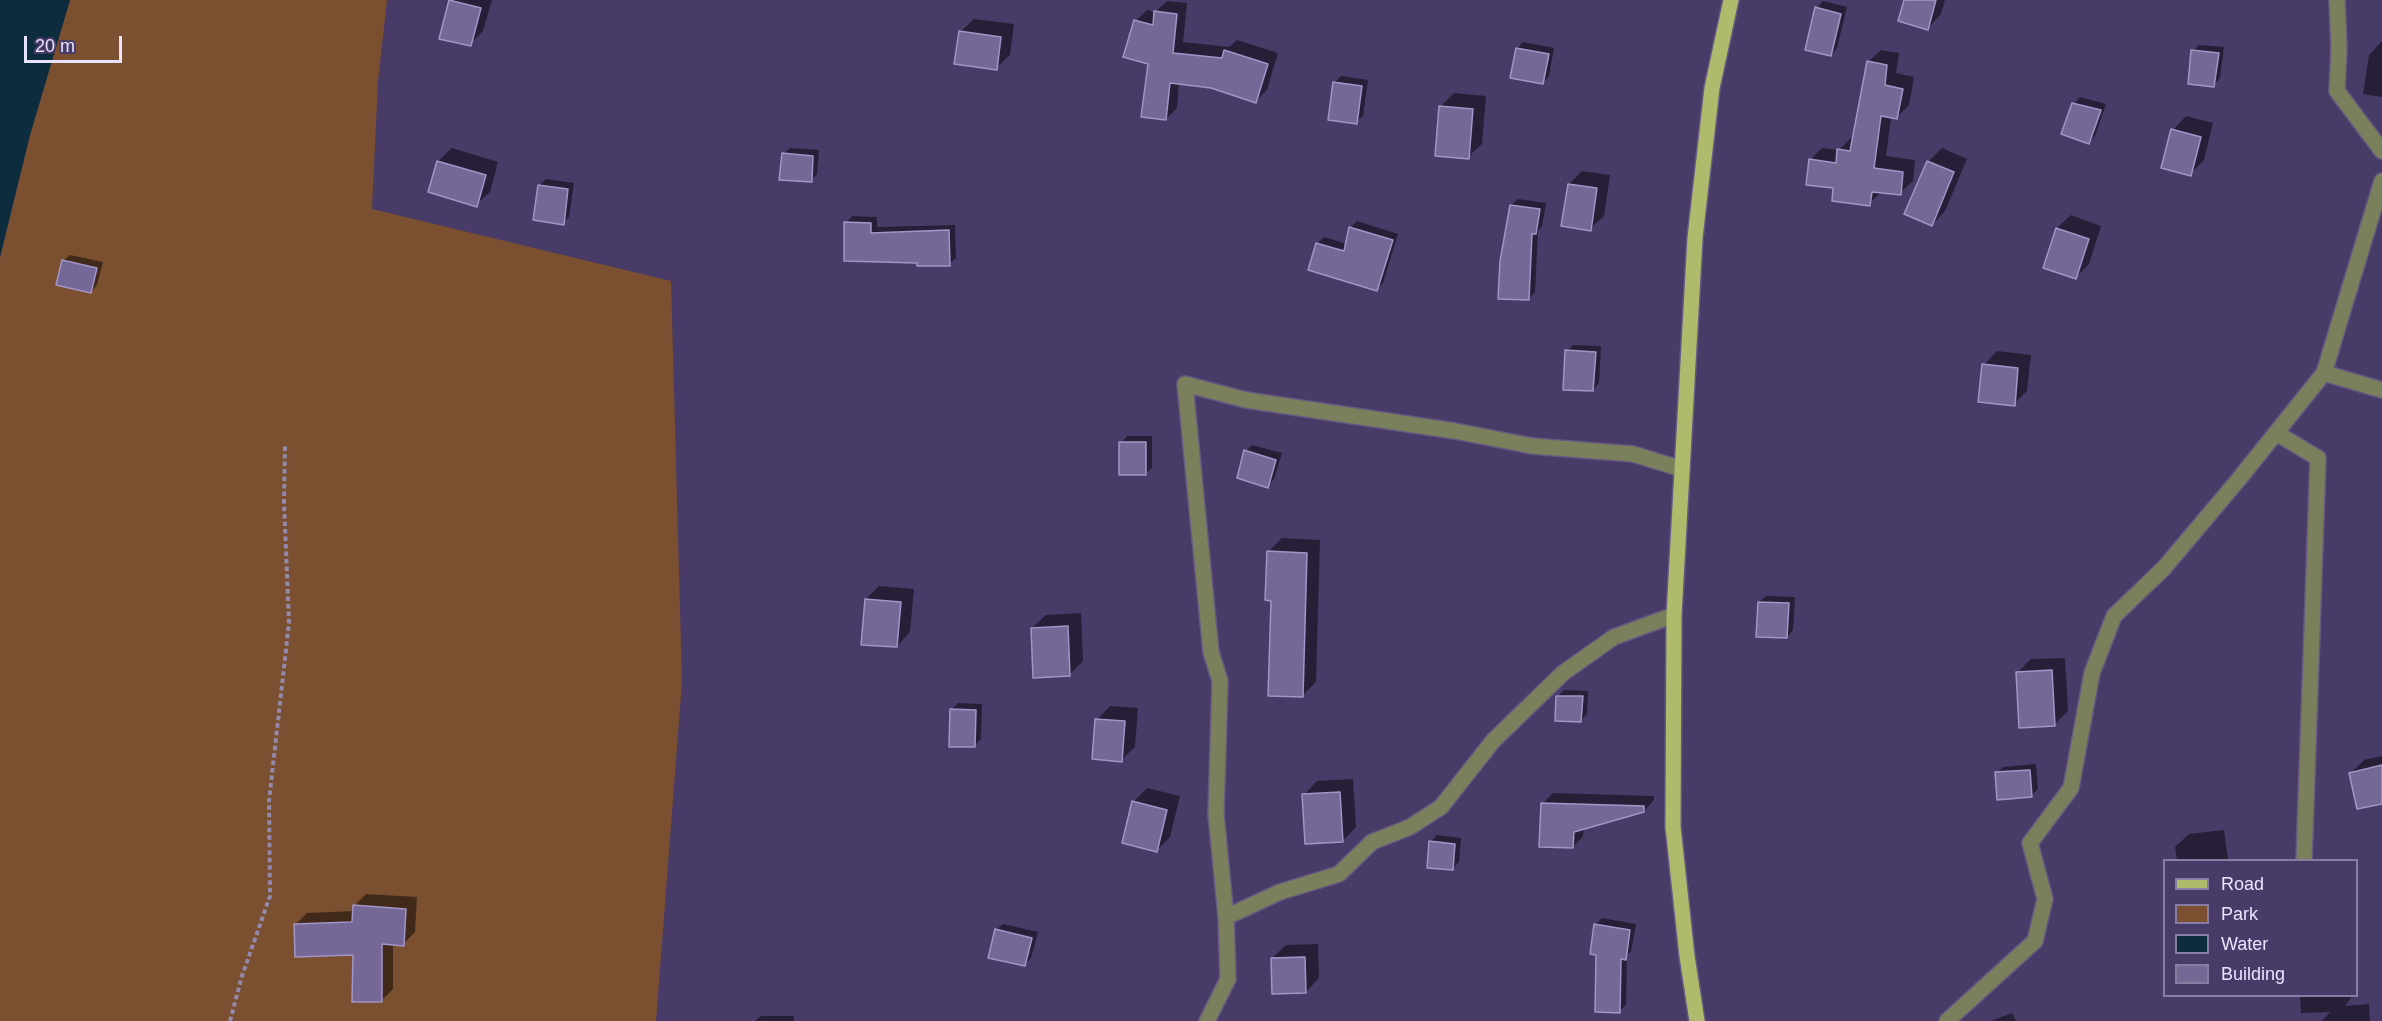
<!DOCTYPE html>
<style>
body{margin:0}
#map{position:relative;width:2382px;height:1021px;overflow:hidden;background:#483b67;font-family:Helvetica,sans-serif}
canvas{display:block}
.legend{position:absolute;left:2163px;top:859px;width:195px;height:138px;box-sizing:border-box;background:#483b67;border:2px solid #887ea3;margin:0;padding:8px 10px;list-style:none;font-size:18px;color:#e9e3fe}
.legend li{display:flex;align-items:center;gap:12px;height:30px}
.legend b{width:30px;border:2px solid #887ea3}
.scale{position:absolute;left:24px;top:36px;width:98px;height:27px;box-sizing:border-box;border:3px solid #e9e3fe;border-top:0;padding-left:8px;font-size:18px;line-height:21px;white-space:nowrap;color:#e9e3fe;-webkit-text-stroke:4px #483b67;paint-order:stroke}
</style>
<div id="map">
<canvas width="2382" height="1021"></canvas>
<ul class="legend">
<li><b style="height:8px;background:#aeba6c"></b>Road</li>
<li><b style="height:16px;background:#7b5031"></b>Park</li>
<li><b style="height:16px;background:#0d2d3e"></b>Water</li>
<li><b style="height:16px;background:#756897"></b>Building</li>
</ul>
<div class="scale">20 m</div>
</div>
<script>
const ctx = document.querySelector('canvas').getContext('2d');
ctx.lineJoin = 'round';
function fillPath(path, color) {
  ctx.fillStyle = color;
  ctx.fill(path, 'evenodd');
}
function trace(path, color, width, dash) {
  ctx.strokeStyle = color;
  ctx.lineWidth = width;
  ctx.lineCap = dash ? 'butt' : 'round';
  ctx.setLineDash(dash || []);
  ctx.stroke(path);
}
fillPath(new Path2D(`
 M 70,0 L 387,0 L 378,81 L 372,209 L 671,281 L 682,682 L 656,1021 L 0,1021 L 0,257 L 30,135 Z`), '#7b5031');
fillPath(new Path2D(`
 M 0,0 L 70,0 L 30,135 L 0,257 Z`), '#0d2d3e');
fillPath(new Path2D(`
 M 450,0 L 492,0 L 483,31 L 470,44 L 441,37 Z
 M 1906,0 L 1945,0 L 1941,14 L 1928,28 Z
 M 1167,1 L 1187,3 L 1183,42 L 1229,47 L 1237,40 L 1278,53 L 1267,90 L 1256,101 L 1211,86 L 1179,83 L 1177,108 L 1166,119 L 1136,21 L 1147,10 L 1155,12 Z
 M 1823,1 L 1847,7 L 1837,48 L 1831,55 L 1817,8 Z
 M 974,19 L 1014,24 L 1010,55 L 996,68 L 960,32 Z
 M 2382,41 L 2382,97 L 2363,94 L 2369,55 Z
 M 1523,42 L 1554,48 L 1549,76 L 1542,83 L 1517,49 Z
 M 2199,45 L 2224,47 L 2220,78 L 2214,85 L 2193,51 Z
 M 1881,50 L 1899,53 L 1896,73 L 1914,77 L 1909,105 L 1896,118 L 1891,117 L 1886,156 L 1915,160 L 1913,181 L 1900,193 L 1882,191 L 1869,204 L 1835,186 L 1810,160 L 1822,148 L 1839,150 L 1851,138 L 1854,138 L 1868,62 Z
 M 1341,76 L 1368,80 L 1363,116 L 1356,122 L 1334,83 Z
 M 1454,93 L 1486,96 L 1482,144 L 1468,157 L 1440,107 Z
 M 2080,97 L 2106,104 L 2095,136 L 2089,142 L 2074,104 Z
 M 2186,116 L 2213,123 L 2204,160 L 2190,174 L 2173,130 Z
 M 452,148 L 498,162 L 490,192 L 476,205 L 430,191 L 438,161 Z
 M 790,148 L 819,150 L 817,174 L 811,181 L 783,154 Z
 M 1942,148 L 1967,159 L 1945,211 L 1932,225 L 1928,162 Z
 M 1582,171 L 1610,175 L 1604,216 L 1590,229 L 1569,184 Z
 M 546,179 L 574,183 L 569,217 L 563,223 L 540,185 Z
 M 1518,199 L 1546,203 L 1542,226 L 1538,231 L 1535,292 L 1528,299 L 1511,205 Z
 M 2071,215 L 2101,226 L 2089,264 L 2076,277 L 2057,228 Z
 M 852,216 L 877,217 L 877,227 L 955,225 L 956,258 L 949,264 L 919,262 L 846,223 Z
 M 1357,221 L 1398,234 L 1383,283 L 1376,289 L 1317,244 L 1324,237 L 1347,244 L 1350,228 Z
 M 70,255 L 103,262 L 97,285 L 91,292 L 63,261 Z
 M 1573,345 L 1601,346 L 1599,383 L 1593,390 L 1567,351 Z
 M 1997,351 L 2031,355 L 2027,391 L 2014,404 L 1984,365 Z
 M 1127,436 L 1152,436 L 1152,468 L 1145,474 L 1121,443 Z
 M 1252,445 L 1282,453 L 1274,479 L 1268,486 L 1246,451 Z
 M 1282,538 L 1320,540 L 1316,682 L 1303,695 L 1273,599 L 1269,551 Z
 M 879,586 L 914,589 L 910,632 L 897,646 L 866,599 Z
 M 1766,596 L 1795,597 L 1793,630 L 1787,637 L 1759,602 Z
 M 1081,613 L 1083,661 L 1069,675 L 1032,628 L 1046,615 Z
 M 2065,658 L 2068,711 L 2054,725 L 2017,673 L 2031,659 Z
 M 1564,690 L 1588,691 L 1587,714 L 1581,720 L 1558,696 Z
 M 958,703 L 982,704 L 981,739 L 974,746 L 952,709 Z
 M 1110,706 L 1138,708 L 1135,747 L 1121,760 L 1097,720 Z
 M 2382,756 L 2382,802 L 2351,773 L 2364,760 Z
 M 2036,764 L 2038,789 L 2031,796 L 1997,773 L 2003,767 Z
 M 1353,779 L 1356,827 L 1343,841 L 1304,795 L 1317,781 Z
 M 1147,788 L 1180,796 L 1170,837 L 1157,850 L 1133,802 Z
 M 1553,793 L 1654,796 L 1654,800 L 1644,811 L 1584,827 L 1583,836 L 1573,847 L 1542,804 Z
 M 2224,830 L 2228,860 L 2177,860 L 2175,847 L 2189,834 Z
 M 1437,835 L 1461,838 L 1459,862 L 1452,869 L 1430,842 Z
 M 366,894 L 417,897 L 415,932 L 403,944 L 393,943 L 393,989 L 381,1001 L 354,953 L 296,924 L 307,913 L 354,911 L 354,906 Z
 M 1602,918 L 1636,924 L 1631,951 L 1627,956 L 1626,1005 L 1619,1011 L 1596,924 Z
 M 1003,924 L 1038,932 L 1031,958 L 1025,965 L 996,930 Z
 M 1318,944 L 1319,978 L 1306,992 L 1272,958 L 1286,945 Z
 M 2300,996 L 2352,996 L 2345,1006 L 2369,1004 L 2370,1021 L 2322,1021 L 2330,1012 L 2301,1013 Z
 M 2012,1013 L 2016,1021 L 1991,1021 Z
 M 761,1016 L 794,1016 L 794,1021 L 755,1021 Z`), '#0007');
const building = new Path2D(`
 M 449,0 L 481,8 L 471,46 L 439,39 Z
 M 1904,0 L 1936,0 L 1928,30 L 1898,21 Z
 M 1815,7 L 1841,14 L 1831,56 L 1805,50 Z
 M 1154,11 L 1177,14 L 1173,53 L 1222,58 L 1224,50 L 1268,64 L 1256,103 L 1211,88 L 1170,83 L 1166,120 L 1141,117 L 1148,64 L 1123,57 L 1134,20 L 1153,25 Z
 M 959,31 L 1001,37 L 997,70 L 954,64 Z
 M 1516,48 L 1549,54 L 1543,84 L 1510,78 Z
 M 2191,50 L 2219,53 L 2214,87 L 2188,84 Z
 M 1867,61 L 1887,65 L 1885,85 L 1903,89 L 1897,119 L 1881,116 L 1874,168 L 1903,172 L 1901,195 L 1872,192 L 1870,206 L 1832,201 L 1833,188 L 1806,185 L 1809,159 L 1836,163 L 1837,149 L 1850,151 Z
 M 1333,82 L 1362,86 L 1357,124 L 1328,120 Z
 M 2072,103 L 2101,110 L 2089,144 L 2061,134 Z
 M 1439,106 L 1473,109 L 1469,159 L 1435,156 Z
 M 2171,129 L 2201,137 L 2191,176 L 2161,168 Z
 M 782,153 L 813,156 L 812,182 L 779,180 Z
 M 437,161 L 486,175 L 477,207 L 428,192 Z
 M 1927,161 L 1954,172 L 1932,226 L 1904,214 Z
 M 1568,184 L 1597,188 L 1591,231 L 1561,226 Z
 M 538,185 L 568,189 L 564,225 L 533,220 Z
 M 1510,205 L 1540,209 L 1536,234 L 1532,234 L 1529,300 L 1498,299 L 1500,261 Z
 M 844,222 L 871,223 L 871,233 L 949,230 L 950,266 L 917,266 L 917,263 L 844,261 Z
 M 1349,227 L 1393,240 L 1377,291 L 1308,270 L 1316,243 L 1344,251 Z
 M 2056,228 L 2089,239 L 2076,279 L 2043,268 Z
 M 62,260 L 97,268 L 91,293 L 56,285 Z
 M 1565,350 L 1596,352 L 1593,391 L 1563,390 Z
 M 1982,364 L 2018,368 L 2015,406 L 1978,402 Z
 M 1119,442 L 1146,442 L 1146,475 L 1119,475 Z
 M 1244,450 L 1276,460 L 1268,488 L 1237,478 Z
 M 1267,551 L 1307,553 L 1303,697 L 1268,696 L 1271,601 L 1265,600 Z
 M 865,599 L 901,602 L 897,647 L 861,645 Z
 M 1758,602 L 1789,603 L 1787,638 L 1756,637 Z
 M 1068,626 L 1070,676 L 1033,678 L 1031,628 Z
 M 2052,670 L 2055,726 L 2019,728 L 2016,672 Z
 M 1556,696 L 1583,696 L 1581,722 L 1555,721 Z
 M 950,709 L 976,710 L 975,747 L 949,747 Z
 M 1095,719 L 1125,721 L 1122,762 L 1092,759 Z
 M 2382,765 L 2382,804 L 2357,809 L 2349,773 Z
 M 2030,770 L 2032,797 L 1997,800 L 1995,772 Z
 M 1340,792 L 1343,842 L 1305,844 L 1302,794 Z
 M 1132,801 L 1167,810 L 1157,852 L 1122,843 Z
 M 1541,803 L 1644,806 L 1644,812 L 1574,832 L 1573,848 L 1539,847 Z
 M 1429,841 L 1455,844 L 1453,870 L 1427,868 Z
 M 353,905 L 406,909 L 404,946 L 382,944 L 382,1002 L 352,1002 L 353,955 L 295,957 L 294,924 L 352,922 Z
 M 1594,924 L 1630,930 L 1626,960 L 1621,959 L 1620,1013 L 1595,1012 L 1596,955 L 1590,954 Z
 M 995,929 L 1032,938 L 1025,966 L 988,958 Z
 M 1305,957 L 1306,993 L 1272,994 L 1271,958 Z`);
fillPath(building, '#756897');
trace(building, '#a295c7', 1.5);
const minor = new Path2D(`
 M 2337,0 L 2339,48 L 2337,91 L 2382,151
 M 2324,373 L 2382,390
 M 2276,433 L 2318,458 L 2304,860
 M 1226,917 L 1280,892 L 1339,874 L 1372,842 L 1410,827 L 1441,807 L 1493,741 L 1563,673 L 1614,637 L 1674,615
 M 1207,1021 L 1228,979 L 1226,917 L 1216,814 L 1220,681 L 1211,652 L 1185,384 L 1246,400 L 1455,431 L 1532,446 L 1633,454 L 1682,469
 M 1947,1021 L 2035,941 L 2045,899 L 2030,843 L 2071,788 L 2092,673 L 2114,616 L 2164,568 L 2239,479 L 2324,373 L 2382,181`);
const major = new Path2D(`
 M 1697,1021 L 1687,956 L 1673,827 L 1674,615 L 1695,238 L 1712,88 L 1731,0`);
trace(minor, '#655982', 18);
trace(major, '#655982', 18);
trace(new Path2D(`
 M 230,1021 L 242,976 L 270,896 L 269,801 L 289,623 L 284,502 L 285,446`), '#9389ad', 4, [4.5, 3]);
trace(minor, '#7a805b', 15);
trace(major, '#aeba6c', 15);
</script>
